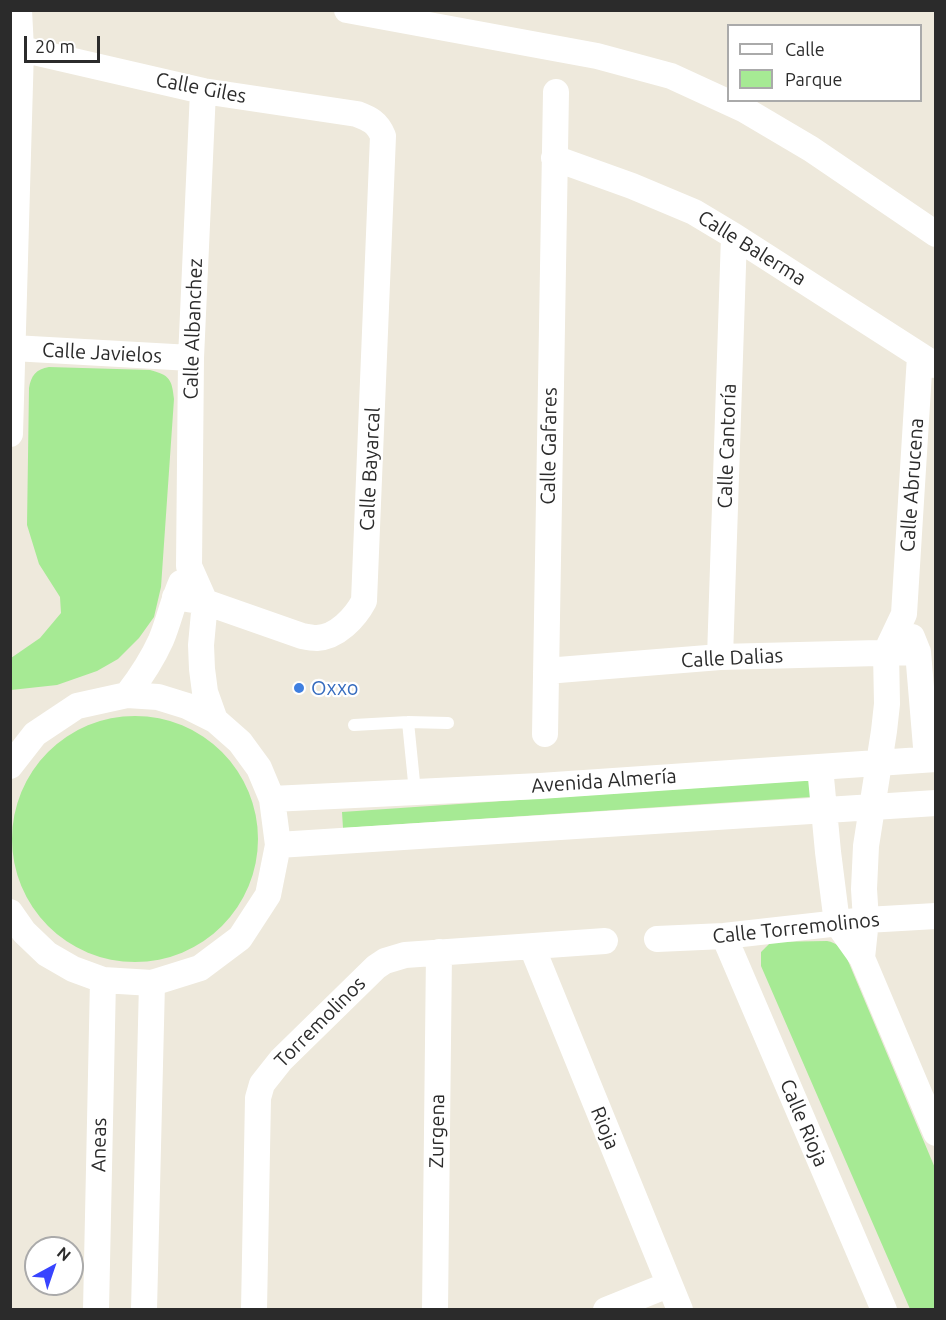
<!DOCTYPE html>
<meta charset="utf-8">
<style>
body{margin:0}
#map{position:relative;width:946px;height:1320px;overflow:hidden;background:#eee9dc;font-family:Ubuntu,sans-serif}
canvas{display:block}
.frame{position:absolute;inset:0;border:12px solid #2b2b2b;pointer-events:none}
.legend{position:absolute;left:727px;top:24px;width:195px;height:78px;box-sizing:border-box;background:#fff;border:2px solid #aaa;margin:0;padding:8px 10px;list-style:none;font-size:18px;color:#2b2b2b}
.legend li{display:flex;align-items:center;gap:12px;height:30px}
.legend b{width:30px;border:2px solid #aaa}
.north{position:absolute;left:24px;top:1236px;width:60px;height:60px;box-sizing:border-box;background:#fff;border:2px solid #aaa;border-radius:50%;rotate:40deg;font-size:16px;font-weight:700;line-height:24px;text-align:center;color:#2b2b2b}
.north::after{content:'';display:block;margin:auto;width:21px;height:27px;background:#3844ff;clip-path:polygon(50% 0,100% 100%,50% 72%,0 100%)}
.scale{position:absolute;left:24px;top:36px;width:76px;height:27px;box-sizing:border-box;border:3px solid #2b2b2b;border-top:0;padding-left:8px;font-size:18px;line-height:21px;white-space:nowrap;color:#2b2b2b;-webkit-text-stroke:4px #fff;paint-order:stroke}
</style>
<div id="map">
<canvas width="946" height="1320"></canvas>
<div class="frame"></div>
<ul class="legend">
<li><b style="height:8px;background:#fff"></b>Calle</li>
<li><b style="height:16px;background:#a6ea94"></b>Parque</li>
</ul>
<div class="north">N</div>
<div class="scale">20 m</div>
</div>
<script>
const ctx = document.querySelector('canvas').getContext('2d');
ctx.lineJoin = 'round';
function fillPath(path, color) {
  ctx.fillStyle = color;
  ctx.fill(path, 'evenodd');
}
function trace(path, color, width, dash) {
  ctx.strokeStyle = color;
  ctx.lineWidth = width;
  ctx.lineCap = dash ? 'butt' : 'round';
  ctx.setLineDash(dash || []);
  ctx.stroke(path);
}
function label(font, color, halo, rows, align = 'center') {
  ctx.font = font + ' Ubuntu,sans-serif';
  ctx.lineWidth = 4.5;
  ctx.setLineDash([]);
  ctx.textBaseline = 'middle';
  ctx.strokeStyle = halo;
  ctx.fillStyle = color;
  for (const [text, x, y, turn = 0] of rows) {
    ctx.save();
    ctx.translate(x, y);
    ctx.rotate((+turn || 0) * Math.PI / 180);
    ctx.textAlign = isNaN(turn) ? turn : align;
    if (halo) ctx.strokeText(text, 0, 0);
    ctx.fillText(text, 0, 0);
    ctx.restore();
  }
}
fillPath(new Path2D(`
 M 49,367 L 150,370 C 170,375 172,380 174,399 L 161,587 L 154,617 L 139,638 L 118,659 L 97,671 L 57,685 L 11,690 L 11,658 L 40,638 L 61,613 L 60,597 L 39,564 L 27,525 L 29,388 C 31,376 36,369 49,367 Z
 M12 839a123 123 0 1 1 246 0a123 123 0 1 1-246 0Z
 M 810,780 L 811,797 L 343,828 L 342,812 Z
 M 827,941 C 837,943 841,947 846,956 L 935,1168 L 935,1309 L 910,1309 L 761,966 L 761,952 L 771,942 Z`), '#a6ea94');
trace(new Path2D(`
 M 408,722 L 415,792
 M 354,725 L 408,722 L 448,723`), '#fff', 12);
trace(new Path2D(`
 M 347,10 L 597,56 L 671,76 L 745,110 L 811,149 L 936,234
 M 21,49 L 203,91 L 357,114 C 370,119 377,122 383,136 L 364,601 C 355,618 337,637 317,638 C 312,638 307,637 302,636 L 205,602 L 175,597
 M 203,91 L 191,358 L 189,566 L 205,602 L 201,645 L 202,669 L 205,692 L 215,720
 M 554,158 L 632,186 L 694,212 L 734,236 L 935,365
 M 13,348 L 191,358
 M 10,434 L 21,49 L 19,10
 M 912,637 L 918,652 L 927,759
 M 720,657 L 734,236
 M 546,671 L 720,657 L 918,652
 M 127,695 C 140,678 152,660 161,640 C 169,621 173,601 181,583
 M 545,734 L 556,92
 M 10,766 L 35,734 L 77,706 L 127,695 L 158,697 L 187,706 L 215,720 L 240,742 L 259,768 L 272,799 L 278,845 L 268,895 L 240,938 L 200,968 L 152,983 L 103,980 L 73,969 L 47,954 L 24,932 L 10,912
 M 820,767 L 828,852 L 837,923 L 862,958 L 936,1133
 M 272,799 L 540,786 L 936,759
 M 278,845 L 936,803
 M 724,936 L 884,1310
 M 657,939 L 724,936 L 866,920 L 936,916
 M 532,947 L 680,1310
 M 862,958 L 866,920 L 864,889 L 866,846 L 884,731 L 887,704 L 886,652 L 904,614 L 920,356
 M 96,1310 L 103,980
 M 144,1310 L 152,983
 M 254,1310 L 258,1098 L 262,1084 L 281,1060 L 376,967 L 385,961 L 405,955 L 605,941
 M 435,1310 L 439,952
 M 606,1310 L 668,1285`), '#fff', 26);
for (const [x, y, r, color] of [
 [299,688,6,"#3f7fe0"]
]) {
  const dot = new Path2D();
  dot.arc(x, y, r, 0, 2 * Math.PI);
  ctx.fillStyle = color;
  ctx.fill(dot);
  trace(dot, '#fff', 2);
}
label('20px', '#2b2b2b', '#fff', [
 ["Calle Giles",201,88,11],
 ["Calle Balerma",752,248,32],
 ["Calle Albanchez",193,329,-88],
 ["Calle Javielos",102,353,3],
 ["Calle Gafares",549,446,-89],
 ["Calle Cantoría",727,446,-88],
 ["Calle Bayarcal",370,469,-87],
 ["Calle Abrucena",912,485,-86],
 ["Calle Dalias",732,658,-3],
 ["Avenida Almería",604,781,-4],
 ["Calle Torremolinos",796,928,-6],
 ["Torremolinos",320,1022,-45],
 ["Calle Rioja",804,1123,67],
 ["Rioja",605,1128,68],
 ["Zurgena",437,1131,-89],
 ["Aneas",99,1145,-89]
]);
label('20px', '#366cbe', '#fff', [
 ["Oxxo",311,688]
], 'left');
</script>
